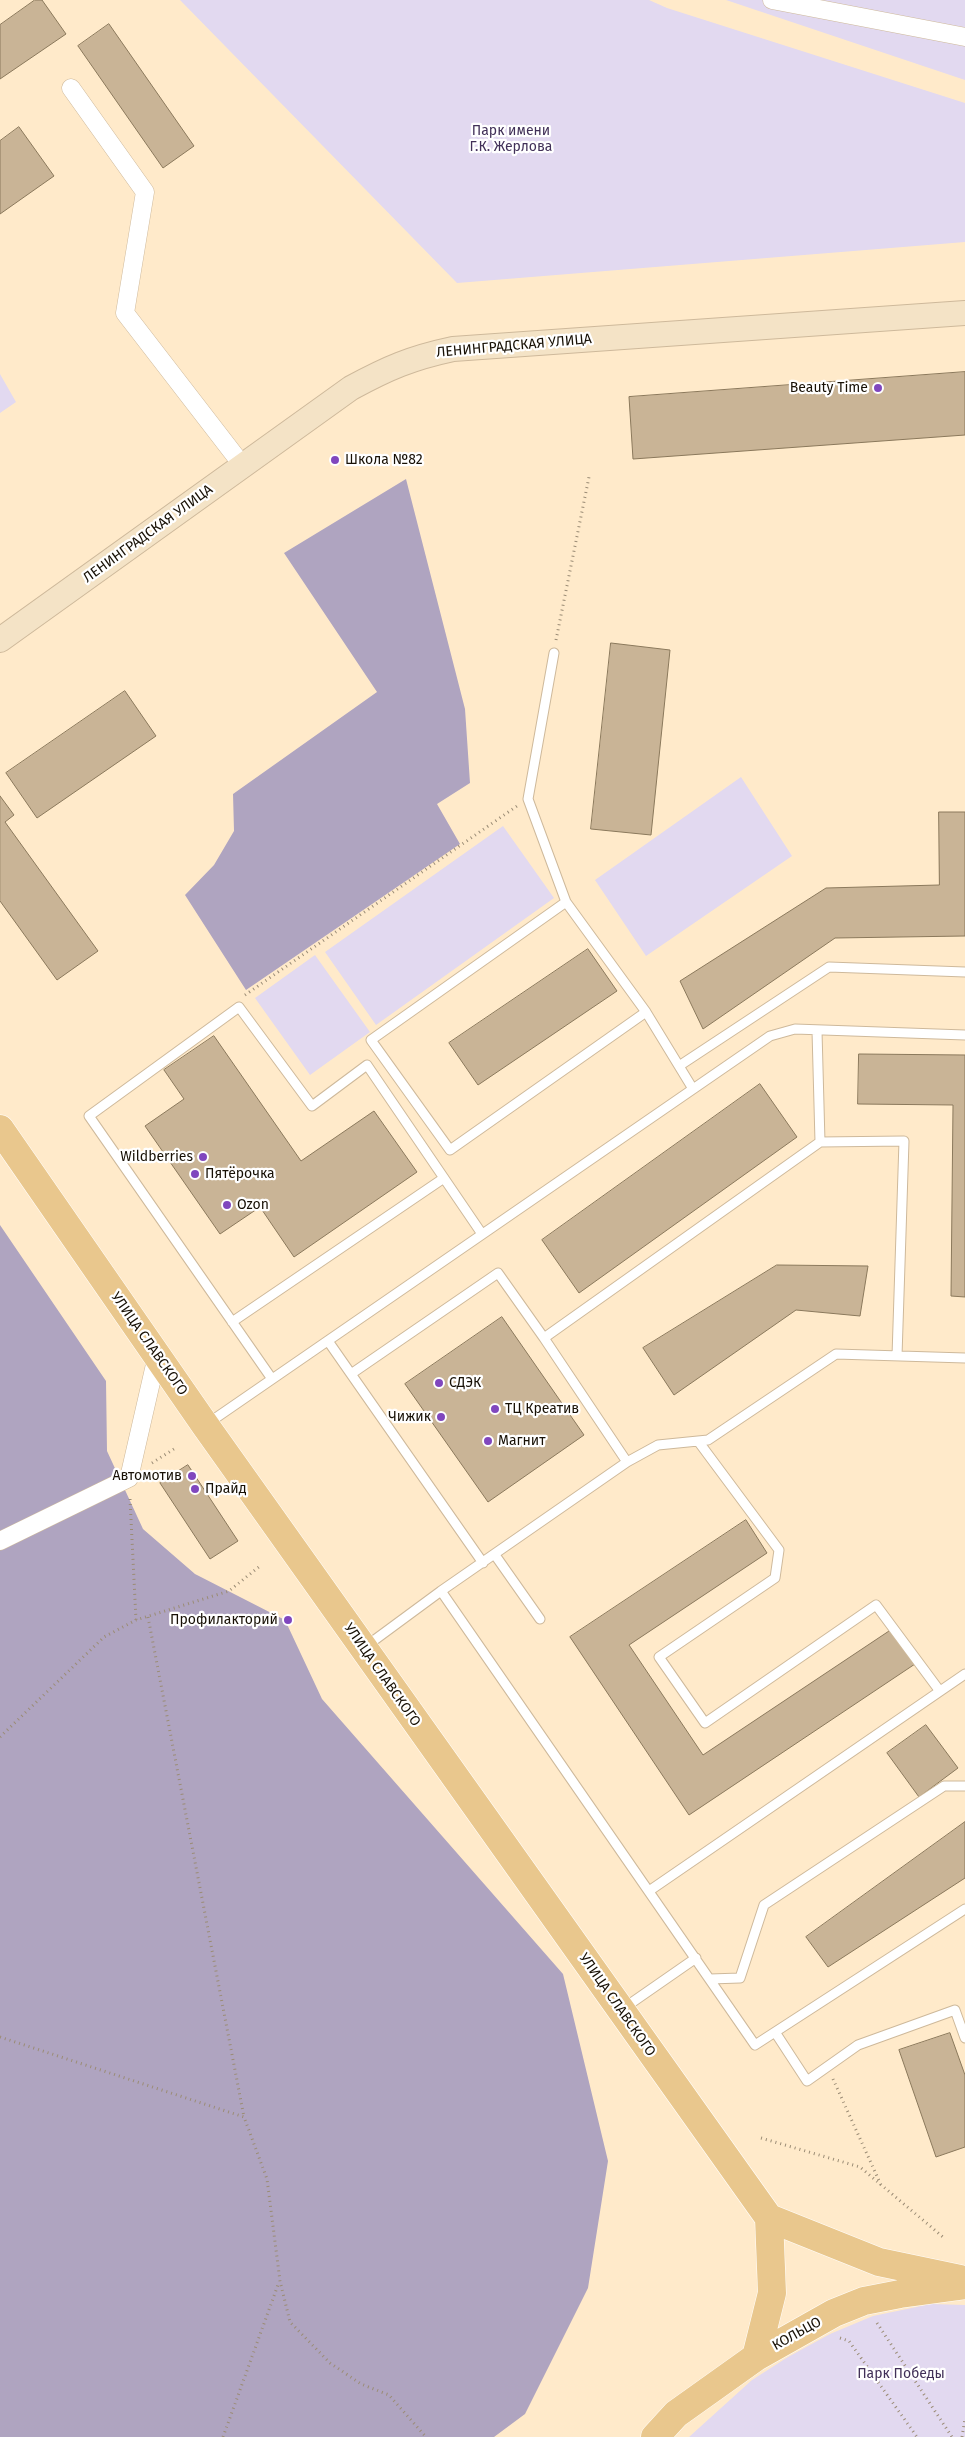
<!DOCTYPE html>
<meta charset="utf-8">
<style>
body{margin:0}
canvas{display:block;background:#ffeaca}
</style>
<canvas width="965" height="2437"></canvas>
<script>
const ctx = document.querySelector('canvas').getContext('2d');
ctx.lineJoin = 'round';
function fillPath(path, color) {
  ctx.fillStyle = color;
  ctx.fill(path, 'evenodd');
}
function trace(path, color, width, dash) {
  ctx.strokeStyle = color;
  ctx.lineWidth = width;
  ctx.lineCap = dash ? 'butt' : 'round';
  ctx.setLineDash(dash || []);
  ctx.stroke(path);
}
function label(font, color, halo, rows, align = 'center') {
  ctx.font = font + ' "Fira Sans",sans-serif';
  ctx.lineWidth = 4.5;
  ctx.setLineDash([]);
  ctx.textBaseline = 'middle';
  ctx.strokeStyle = halo;
  ctx.fillStyle = color;
  for (const [text, x, y, turn = 0] of rows) {
    ctx.save();
    ctx.translate(x, y);
    ctx.rotate((+turn || 0) * Math.PI / 180);
    ctx.textAlign = isNaN(turn) ? turn : align;
    if (halo) ctx.strokeText(text, 0, 0);
    ctx.fillText(text, 0, 0);
    ctx.restore();
  }
}
fillPath(new Path2D(`
 M 180,0 L 649,0 L 667,8 L 965,103 L 965,242 L 457,283 Z
 M 726,0 L 965,0 L 965,80 Z
 M 0,374 L 16,402 L 0,413 Z
 M 741,777 L 792,856 L 646,956 L 595,880 Z
 M 503,826 L 554,898 L 376,1025 L 325,952 Z
 M 315,955 L 370,1032 L 310,1075 L 255,998 Z
 M 931,2304 L 965,2305 L 965,2437 L 689,2437 L 752,2380 L 788,2357 L 830,2334 L 873,2316 Z`), '#e2d9f0');
fillPath(new Path2D(`
 M 406,479 L 465,709 L 470,783 L 437,804 L 460,844 L 246,990 L 185,895 L 214,865 L 234,831 L 233,794 L 377,692 L 284,553 Z
 M 0,1225 L 106,1381 L 107,1451 L 143,1529 L 195,1574 L 285,1620 L 322,1699 L 563,1974 L 608,2161 L 588,2288 L 525,2414 L 494,2437 L 0,2437 Z`), '#afa4c0');
const building = new Path2D(`
 M 35,0 L 42,0 L 66,34 L 0,79 L 0,25 Z
 M 109,24 L 194,146 L 163,168 L 78,46 Z
 M 19,127 L 54,176 L 0,214 L 0,141 Z
 M 965,372 L 965,435 L 633,459 L 629,397 Z
 M 611,643 L 670,650 L 651,835 L 591,829 Z
 M 125,691 L 156,736 L 37,818 L 6,773 Z
 M 0,796 L 14,815 L 5,822 L 98,951 L 57,980 L 0,901 Z
 M 939,812 L 965,812 L 965,936 L 835,938 L 703,1029 L 680,981 L 826,888 L 939,885 Z
 M 588,949 L 617,991 L 478,1085 L 449,1043 Z
 M 214,1036 L 301,1161 L 374,1111 L 417,1172 L 294,1257 L 260,1207 L 220,1234 L 145,1126 L 184,1099 L 164,1070 Z
 M 859,1054 L 965,1055 L 965,1297 L 951,1296 L 953,1105 L 858,1104 Z
 M 760,1084 L 797,1137 L 579,1293 L 542,1240 Z
 M 777,1265 L 868,1266 L 860,1316 L 796,1310 L 674,1395 L 643,1348 Z
 M 502,1317 L 584,1435 L 488,1502 L 405,1384 Z
 M 188,1465 L 238,1541 L 210,1559 L 160,1483 Z
 M 746,1520 L 767,1553 L 629,1645 L 703,1755 L 892,1629 L 915,1664 L 689,1815 L 570,1637 Z
 M 926,1725 L 958,1768 L 919,1797 L 887,1753 Z
 M 965,1822 L 965,1878 L 828,1967 L 806,1937 Z
 M 950,2033 L 965,2075 L 965,2147 L 936,2157 L 899,2050 Z`);
fillPath(building, '#c9b496');
trace(building, '#8b795c', 1);
const lane = new Path2D(`
 M 554,653 L 528,799 L 566,902
 M 646,1012 L 566,902 L 371,1040 L 450,1150 L 646,1012 L 693,1089
 M 817,1031 L 820,1142 L 904,1141 L 897,1356
 M 679,1066 L 829,967 L 965,972
 M 232,1322 L 444,1178
 M 544,1338 L 627,1462
 M 328,1341 L 351,1374
 M 272,1379 L 89,1116 L 239,1007 L 312,1106 L 367,1065 L 482,1234
 M 207,1424 L 770,1036 L 795,1029 L 965,1035
 M 698,1441 L 779,1550 L 775,1578 L 659,1657 L 705,1723 L 876,1605 L 939,1690
 M 495,1555 L 540,1619
 M 483,1563 L 351,1374 L 498,1273 L 544,1338 L 820,1142
 M 441,1591 L 627,1462 L 658,1445 L 708,1440 L 836,1354 L 965,1358
 M 365,1647 L 441,1591 L 755,2045 L 965,1909
 M 649,1891 L 965,1674
 M 710,1979 L 740,1978 L 764,1905 L 944,1786 L 965,1786
 M 624,2008 L 696,1958
 M 775,2032 L 807,2081 L 858,2045 L 955,2010 L 965,2038`);
const street = new Path2D(`
 M 772,0 L 965,37
 M 71,88 L 145,192 L 125,313 L 243,466
 M 0,1541 L 129,1478 L 157,1356`);
const secondary = new Path2D(`
 M 0,640 L 351,388 C 388,368 411,358 453,349 L 965,313`);
const primary = new Path2D(`
 M 0,1129 L 205,1425 L 769,2218
 M 769,2218 L 879,2262 L 960,2279
 M 756,2357 L 772,2293 L 769,2218
 M 655,2437 L 676,2414 L 756,2357 L 834,2313 L 864,2301 L 900,2294 L 965,2285`);
trace(lane, '#ceb99b', 11);
trace(street, '#ceb99b', 19);
trace(secondary, '#ceb99b', 26);
trace(primary, '#fff', 29);
trace(new Path2D(`
 M 556,640 L 589,477
 M 245,995 L 517,806
 M 152,1463 L 177,1447
 M 130,1499 L 136,1620
 M 148,1617 L 244,2117
 M 0,1737 L 104,1637 L 136,1620 L 229,1591 L 260,1566
 M 0,2037 L 244,2117 L 267,2179 L 280,2281 L 290,2322 L 330,2363 L 361,2384 L 389,2395 L 426,2437
 M 833,2079 L 881,2185
 M 761,2138 L 860,2167 L 943,2237
 M 877,2323 L 952,2437
 M 840,2338 L 849,2341 L 917,2437
 M 223,2437 L 279,2282
 M 962,2437 L 965,2419`), '#9b8c75', 3, [1, 4]);
trace(lane, '#fff', 9);
trace(street, '#fff', 18);
trace(secondary, '#f4e3c6', 24);
trace(primary, '#e9c78d', 28);
for (const [x, y, r, color] of [
 [878,388,5,"#8047be"],
 [335,460,5,"#8047be"],
 [203,1157,5,"#8047be"],
 [195,1174,5,"#8047be"],
 [227,1205,5,"#8047be"],
 [439,1383,5,"#8047be"],
 [495,1409,5,"#8047be"],
 [441,1417,5,"#8047be"],
 [488,1441,5,"#8047be"],
 [192,1476,5,"#8047be"],
 [195,1489,5,"#8047be"],
 [288,1620,5,"#8047be"]
]) {
  const dot = new Path2D();
  dot.arc(x, y, r, 0, 2 * Math.PI);
  ctx.fillStyle = color;
  ctx.fill(dot);
  trace(dot, '#fff', 2);
}
label('14px', '#413058', '#fff', [
 ["Парк имени",511,131],
 ["Г.К. Жерлова",511,147],
 ["Парк Победы",901,2374]
]);
label('14px', '#171005', '#fff', [
 ["ЛЕНИНГРАДСКАЯ УЛИЦА",514,346,-5],
 ["ЛЕНИНГРАДСКАЯ УЛИЦА",148,534,-36],
 ["УЛИЦА СЛАВСКОГО",149,1344,55],
 ["УЛИЦА СЛАВСКОГО",382,1675,55],
 ["УЛИЦА СЛАВСКОГО",617,2005,55],
 ["КОЛЬЦО",797,2334,-29]
]);
label('14px', '#171005', '#fff', [
 ["Beauty Time",868,388,"right"],
 ["Школа №82",345,460],
 ["Wildberries",193,1157,"right"],
 ["Пятёрочка",205,1174],
 ["Ozon",237,1205],
 ["СДЭК",449,1383],
 ["ТЦ Креатив",505,1409],
 ["Чижик",431,1417,"right"],
 ["Магнит",498,1441],
 ["Автомотив",182,1476,"right"],
 ["Прайд",205,1489],
 ["Профилакторий",278,1620,"right"]
], 'left');
</script>
